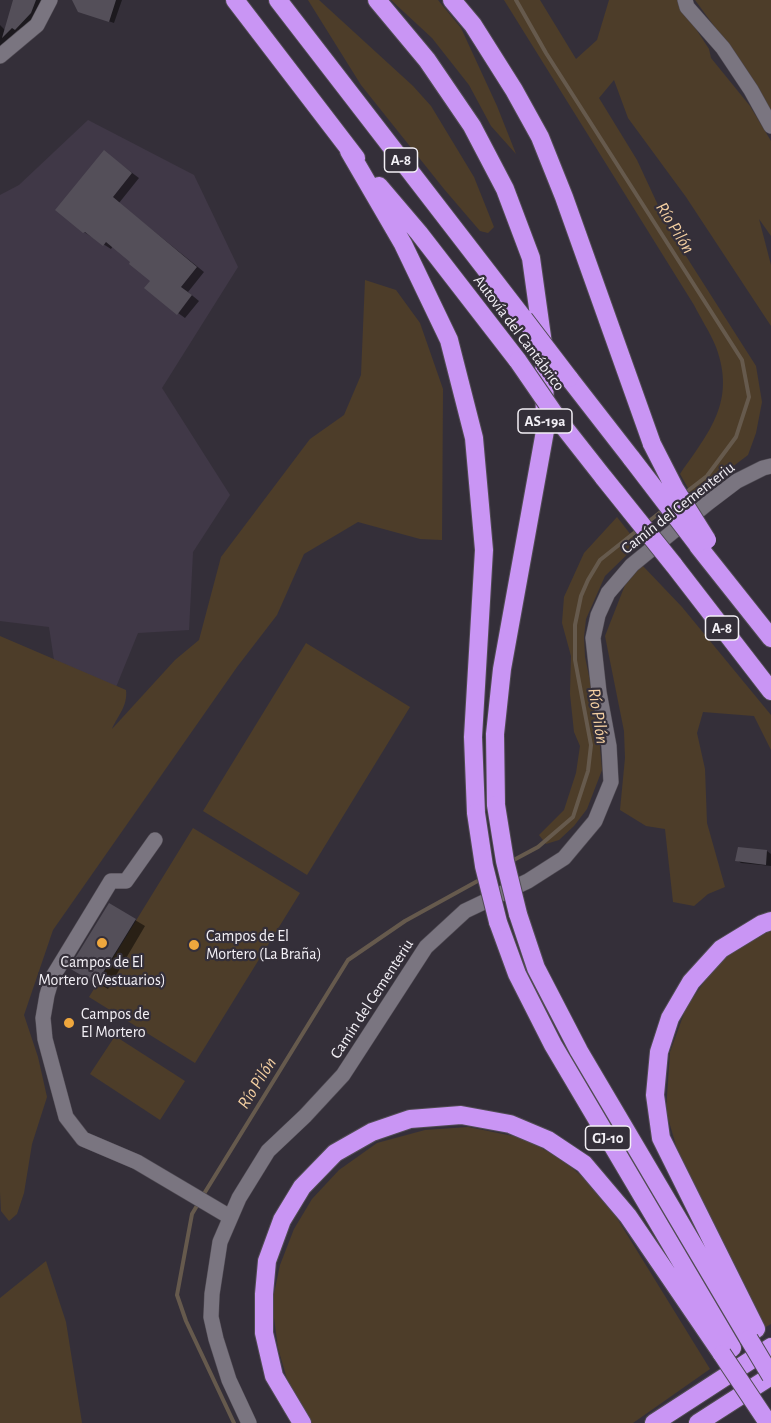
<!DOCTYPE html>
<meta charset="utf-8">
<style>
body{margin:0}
canvas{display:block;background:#342f39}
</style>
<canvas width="771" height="1423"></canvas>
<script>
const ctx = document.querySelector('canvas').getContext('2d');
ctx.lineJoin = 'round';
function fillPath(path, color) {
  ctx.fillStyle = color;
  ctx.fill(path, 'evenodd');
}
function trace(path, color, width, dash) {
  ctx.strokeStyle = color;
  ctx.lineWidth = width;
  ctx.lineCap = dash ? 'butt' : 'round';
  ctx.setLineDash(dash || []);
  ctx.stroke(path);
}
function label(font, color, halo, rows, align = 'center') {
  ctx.font = font + ' "Alegreya Sans",sans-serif';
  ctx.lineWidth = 4.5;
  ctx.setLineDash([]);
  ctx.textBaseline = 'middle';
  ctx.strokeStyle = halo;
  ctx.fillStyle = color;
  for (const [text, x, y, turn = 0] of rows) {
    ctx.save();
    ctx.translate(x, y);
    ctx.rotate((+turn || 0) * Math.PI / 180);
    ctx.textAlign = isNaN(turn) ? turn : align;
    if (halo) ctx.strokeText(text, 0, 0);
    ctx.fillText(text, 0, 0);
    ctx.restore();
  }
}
fillPath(new Path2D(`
 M 88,120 L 194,175 L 238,267 L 162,388 L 230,495 L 193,552 L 189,630 L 138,633 L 116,687 L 54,660 L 49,627 L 0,621 L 0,195 L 19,185 Z`), '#403847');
fillPath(new Path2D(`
 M 308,0 L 319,0 L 413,86 L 431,106 L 474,177 L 494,227 L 488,233 L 480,231 L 444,189 L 361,85 Z
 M 391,0 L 438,0 L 461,28 L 497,106 L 516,154 L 491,126 L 469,85 L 432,38 Z
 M 504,0 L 540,0 L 576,59 L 597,40 L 609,0 L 677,0 L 709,49 L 711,58 L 750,106 L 771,141 L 771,236 L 759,219 L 771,265 L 771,326 L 686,197 L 628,118 L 614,80 L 599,98 L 637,160 L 670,231 L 756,366 L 762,402 L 756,433 L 748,455 L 727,471 L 696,502 L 680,474 C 710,431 736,401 716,347 C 710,332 701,319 694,305 Z
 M 695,0 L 771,0 L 771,111 L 747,71 Z
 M 365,280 L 396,290 L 420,323 L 443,389 L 442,540 L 420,539 L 358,522 L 304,554 L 277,615 L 237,667 L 53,930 L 24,1015 L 38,1057 L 47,1097 L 32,1144 L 24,1193 L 17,1214 L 9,1221 L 1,1211 L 0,1192 L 0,636 L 126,690 C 128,706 117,717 112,729 L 175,660 L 199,640 L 221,557 L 310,439 L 344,415 L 361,375 Z
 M 617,517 L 638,544 L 605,576 L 586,619 L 584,637 L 585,657 L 597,714 L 602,770 L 587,809 L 574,826 L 559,840 L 546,844 L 539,835 L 564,810 L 576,773 L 580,746 L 574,732 L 570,694 L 571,656 L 562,623 L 564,597 L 584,553 Z
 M 642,565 L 682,607 L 771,715 L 771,750 L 754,716 L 703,712 L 697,733 L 705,769 L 707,823 L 725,887 L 708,894 L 694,906 L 673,902 L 665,829 L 646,826 L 620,810 L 625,758 L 624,731 L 605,636 L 625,585 Z
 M 306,643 L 410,707 L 307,875 L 203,811 Z
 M 193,828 L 300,893 L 195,1063 L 89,997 Z
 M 771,929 L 771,1324 L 764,1328 L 679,1156 L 666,1111 L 670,1052 L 686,1008 L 716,965 L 754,935 Z
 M 115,1036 L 185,1081 L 160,1120 L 90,1074 Z
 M 468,1127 L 523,1138 L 563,1160 L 602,1194 L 710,1369 L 633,1423 L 312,1423 L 291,1393 L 278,1348 L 272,1303 L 280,1265 L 294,1229 L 312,1199 L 339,1170 L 377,1143 L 425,1130 Z
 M 46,1261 L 66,1322 L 82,1423 L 0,1423 L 0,1298 Z`), '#4d3d29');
fillPath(new Path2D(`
 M 15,0 L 41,0 L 36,16 L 21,31 L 18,30 L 0,47 L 0,25 L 6,31 Z
 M 74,0 L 122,0 L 114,23 L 79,11 Z
 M 104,152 L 139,178 L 119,203 L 204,272 L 188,292 L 199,301 L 185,318 L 178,313 L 152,281 L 133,262 L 113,246 L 111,249 L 84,232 Z
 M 767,851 L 771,854 L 771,866 L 741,863 L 737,860 Z
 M 110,905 L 145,926 L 108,989 L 72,968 Z`), '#0007');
trace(new Path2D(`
 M 516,0 L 546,53 L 742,360 L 749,397 L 736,437 L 707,476 L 685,493
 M 648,522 L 663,510
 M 510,862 L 538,847 L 573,817 L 588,771 L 591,745 L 575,660 L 575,625 L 581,596 L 588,580 L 600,560 L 639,529
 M 202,1197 L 348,960 L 405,921 L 483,878
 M 198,1204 L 192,1214 L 177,1295 L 186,1321 L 234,1423`), '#665a4d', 4);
fillPath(new Path2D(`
 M 13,0 L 36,0 L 31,13 L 15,30 L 12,28 L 2,38 Z
 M 72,0 L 116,0 L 109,22 L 78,12 Z
 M 104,150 L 132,173 L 113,197 L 197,267 L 181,287 L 192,295 L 177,315 L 144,288 L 150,281 L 129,264 L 130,262 L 106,242 L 103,246 L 85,232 L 83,233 L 55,210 Z
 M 738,847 L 767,850 L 766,865 L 735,861 Z
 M 109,903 L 136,919 L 96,984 L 69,968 Z`), '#544f59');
const street = new Path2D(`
 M 685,0 L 687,7 L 723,48 L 751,90 L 771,126
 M 0,56 L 37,25 L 50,0
 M 155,840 L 126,881 L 111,881 L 52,978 L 47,995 L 43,1018 L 45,1039 L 66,1117 L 83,1139 L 137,1162 L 230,1217
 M 249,1423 L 229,1380 L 216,1339 L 211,1317 L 212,1294 L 220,1242 L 239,1198 L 268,1151 L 305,1116 L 343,1075 L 426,947 L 465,911 L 528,881 L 564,858 L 595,821 L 611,782 L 609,746 L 599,692 L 593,638 L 598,615 L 608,593 L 632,565 L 708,503 L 737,481 L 763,468 L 771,466`);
const highway = new Path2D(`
 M 235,0 L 356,158
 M 278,0 L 524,319
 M 377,0 L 427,60 L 472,126 L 505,189 L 531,258 L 544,351 L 545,431 L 502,669 L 495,734 L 496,805
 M 452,0 L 473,25 L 514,90 L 540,137 L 564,197 L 652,444
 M 349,151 L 403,244 L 449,340 L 474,438 L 484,550 L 473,737 L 476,813
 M 379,186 L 419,233 L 518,361
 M 569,378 L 632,459
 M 560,422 L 604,478
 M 698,546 L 771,638
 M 673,564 L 771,691
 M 518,914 L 536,968 L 579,1051 L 749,1339
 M 498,922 L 517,974 L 553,1045 L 732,1348
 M 756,1329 L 661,1138 L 655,1095 L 659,1052 L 670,1018 L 691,982 L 721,949 L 762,924 L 771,921
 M 302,1423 L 274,1376 L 264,1333 L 264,1294 L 267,1261 L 282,1220 L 302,1187 L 335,1153 L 372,1132 L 410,1119 L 461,1115 L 510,1124 L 548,1140 L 584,1164 L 628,1216 L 722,1354
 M 654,1423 L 771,1347
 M 698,1423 L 771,1376`);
trace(street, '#504b53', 16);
trace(highway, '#504b53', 20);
trace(street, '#7a7580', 15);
trace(highway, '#c995f4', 18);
const highwayBridge = new Path2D(`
 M 524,319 L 569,378
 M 518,361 L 560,422
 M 652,444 L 675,489 L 707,540
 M 632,459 L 697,544
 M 604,478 L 673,564
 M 496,805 L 505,861 L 518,914
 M 476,813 L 484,866 L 498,922
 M 749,1339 L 771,1376
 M 722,1354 L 768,1423`);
trace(highwayBridge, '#504b53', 20, []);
trace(highwayBridge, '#c995f4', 18);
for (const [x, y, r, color] of [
 [102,943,6,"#efa73d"],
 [194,945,6,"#efa73d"],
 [69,1023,6,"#efa73d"]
]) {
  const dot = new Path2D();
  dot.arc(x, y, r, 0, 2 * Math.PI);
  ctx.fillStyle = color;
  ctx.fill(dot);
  trace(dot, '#342f39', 2);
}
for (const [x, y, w] of [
 [401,160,33],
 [545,421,54],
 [722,628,33],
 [608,1138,45]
]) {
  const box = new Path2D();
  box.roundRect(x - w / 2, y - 12, w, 24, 4.5);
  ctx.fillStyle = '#342f39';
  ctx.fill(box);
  trace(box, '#f3f0f6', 1.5);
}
label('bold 15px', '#f3f0f6', null, [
 ["A-8",401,160],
 ["AS-19a",545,421],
 ["A-8",722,628],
 ["GJ-10",608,1138]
]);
label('16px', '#f3f0f6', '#342f39', [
 ["Autovía del Cantábrico",519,333,53],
 ["Camín del Cementeriu",678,508,-38],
 ["Camín del Cementeriu",372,999,-57]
]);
label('16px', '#f3f0f6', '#342f39', [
 ["Campos de El",206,936],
 ["Mortero (La Braña)",206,954],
 ["Campos de El",102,962,"center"],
 ["Mortero (Vestuarios)",102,980,"center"],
 ["Campos de",81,1014],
 ["El Mortero",81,1032]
], 'left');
label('italic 18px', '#f5d0a2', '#342f39', [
 ["Río Pilón",675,228,58],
 ["Río Pilón",598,716,81],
 ["Río Pilón",257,1083,-58]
]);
</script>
